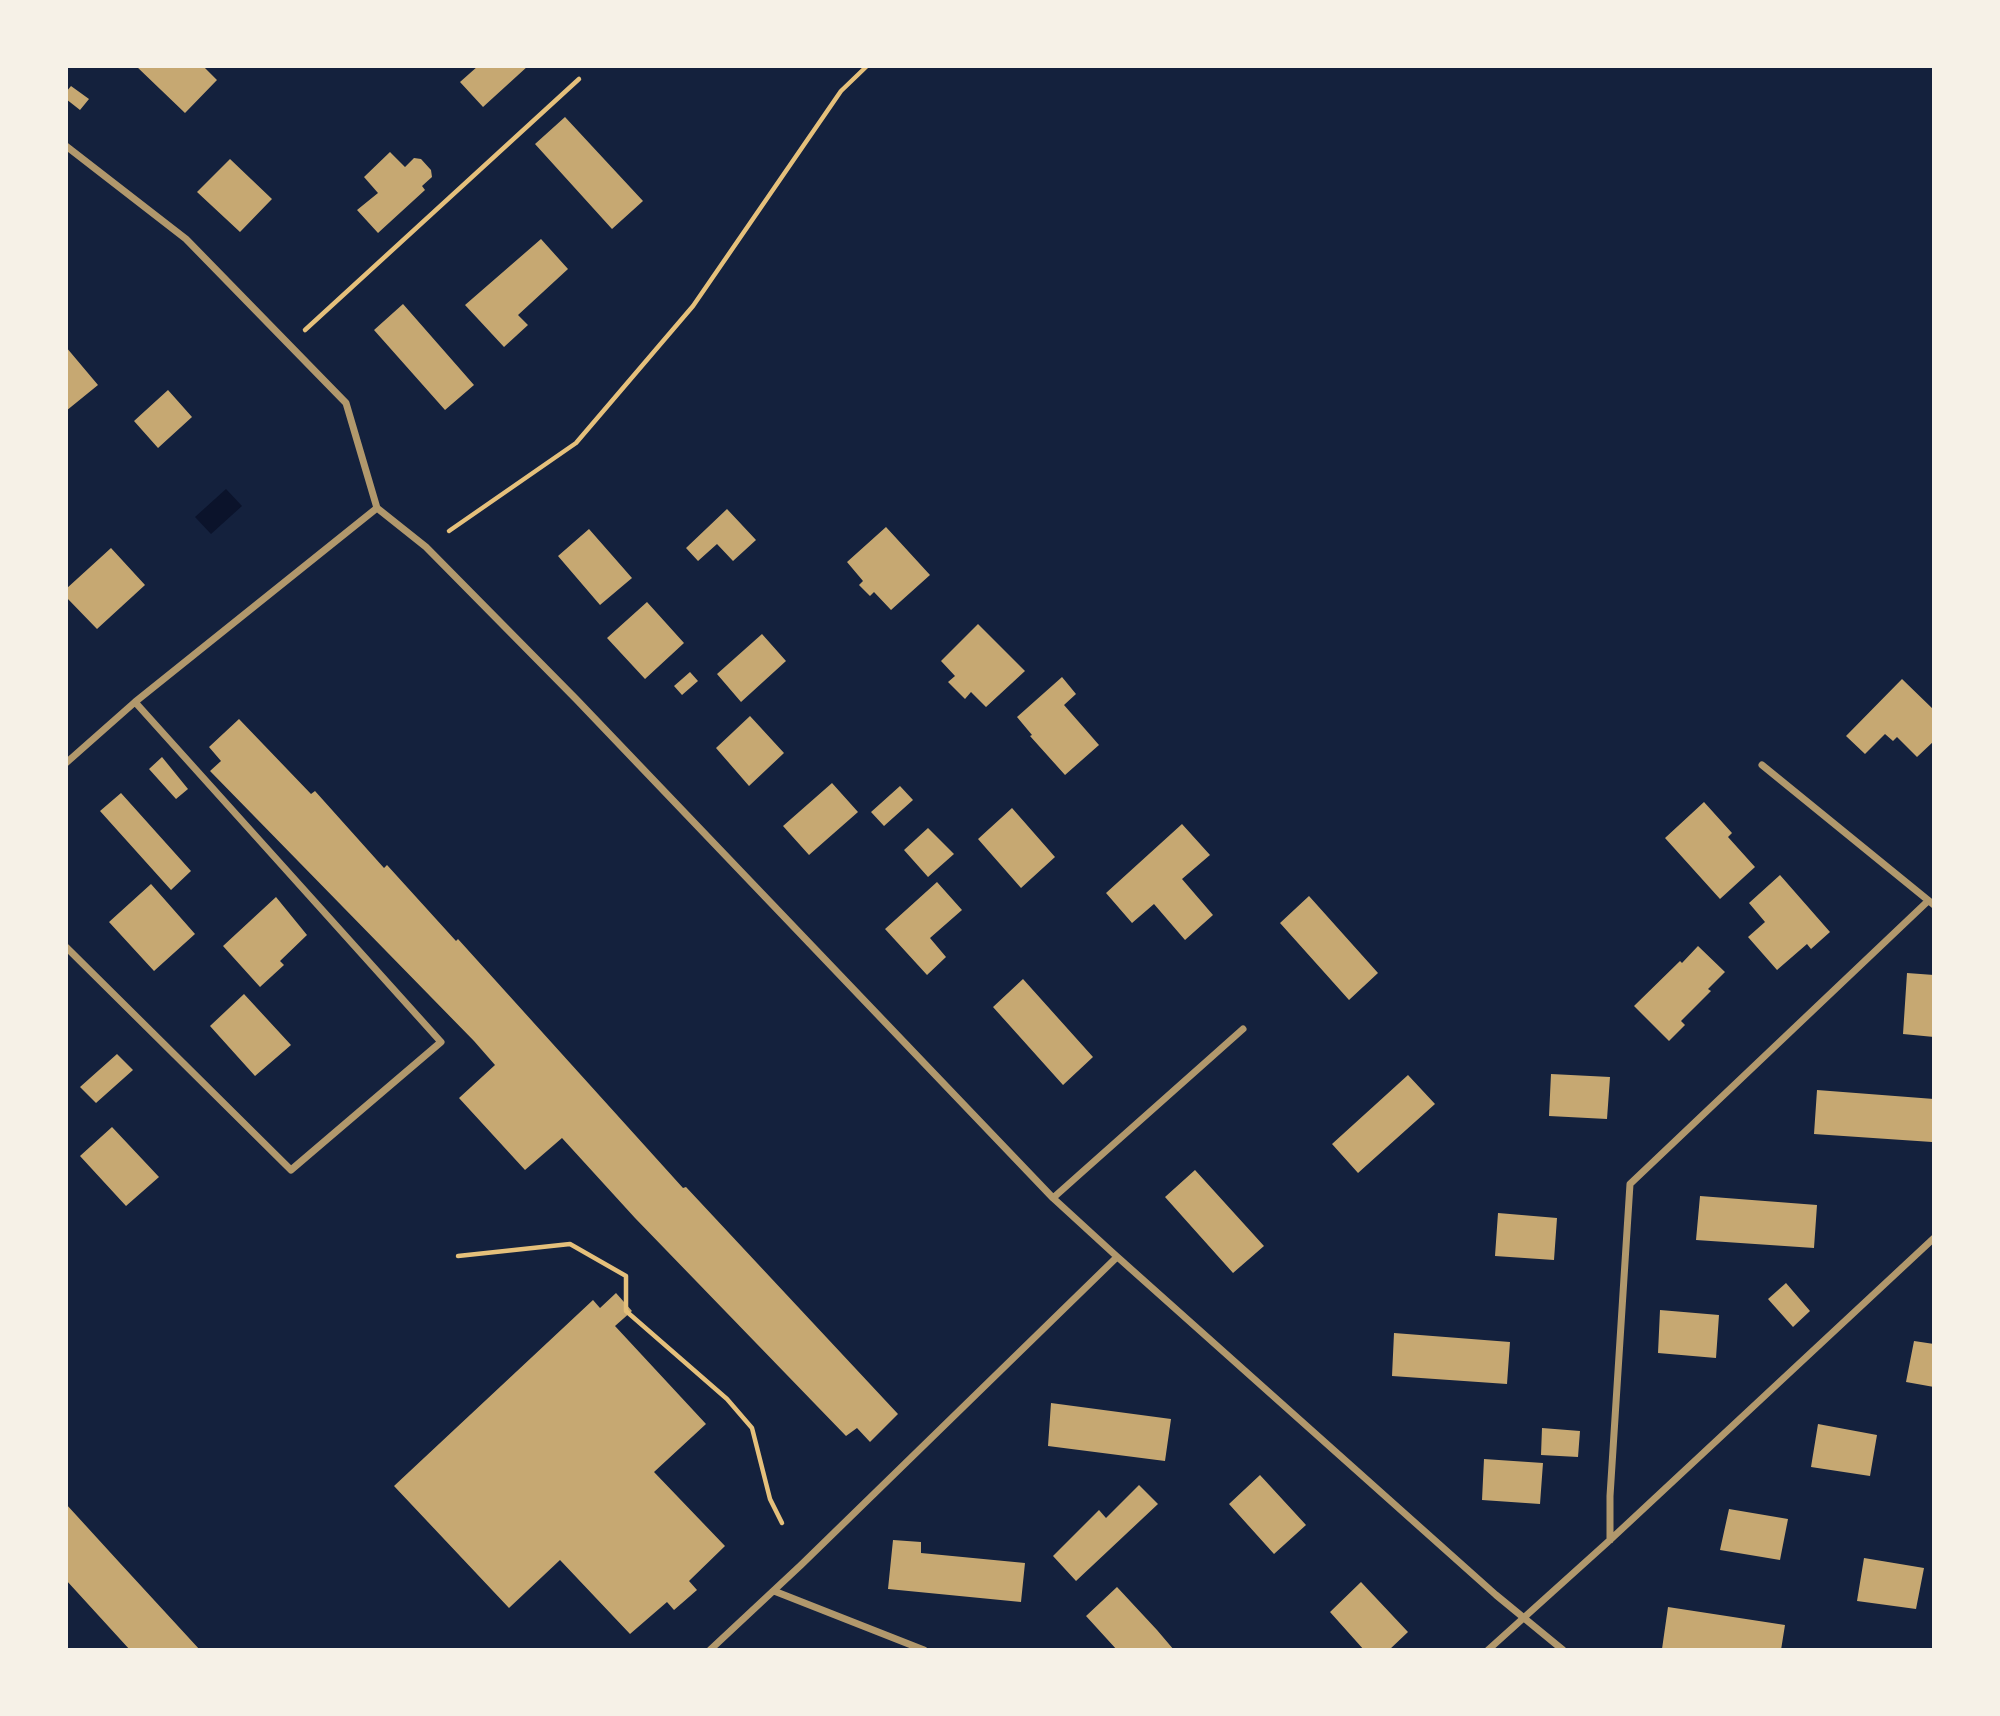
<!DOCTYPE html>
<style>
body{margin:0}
#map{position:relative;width:2000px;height:1716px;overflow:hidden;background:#14213d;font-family:"Golos Text",sans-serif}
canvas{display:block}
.frame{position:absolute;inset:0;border:68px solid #f6f1e7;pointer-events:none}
</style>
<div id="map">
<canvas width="2000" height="1716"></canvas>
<div class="frame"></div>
</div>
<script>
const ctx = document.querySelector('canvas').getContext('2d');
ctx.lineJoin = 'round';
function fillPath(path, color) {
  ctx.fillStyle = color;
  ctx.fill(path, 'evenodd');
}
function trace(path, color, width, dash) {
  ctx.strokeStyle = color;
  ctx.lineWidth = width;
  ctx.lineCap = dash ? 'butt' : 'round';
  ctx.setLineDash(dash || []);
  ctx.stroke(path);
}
fillPath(new Path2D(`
 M 226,489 L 242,506 L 211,534 L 195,517 Z`), '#0b132b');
fillPath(new Path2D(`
 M 136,66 L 203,66 L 217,80 L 185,113 Z
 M 478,66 L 528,66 L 483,107 L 460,82 Z
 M 71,86 L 89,99 L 80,110 L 66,99 L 66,92 Z
 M 565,117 L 643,201 L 612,229 L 535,144 Z
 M 390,152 L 405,167 L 414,158 L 421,159 L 431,170 L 432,177 L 422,186 L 425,190 L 378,233 L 357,210 L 378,193 L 364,177 Z
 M 230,159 L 272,199 L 240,232 L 197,192 Z
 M 541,239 L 568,269 L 518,315 L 528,325 L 504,347 L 465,305 Z
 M 403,304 L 474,385 L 445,410 L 374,330 Z
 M 66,347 L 98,385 L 66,411 Z
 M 168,390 L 192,417 L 158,448 L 134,421 Z
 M 727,509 L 756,540 L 733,561 L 717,544 L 698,561 L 686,548 Z
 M 886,527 L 930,575 L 891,610 L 874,592 L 870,596 L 859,585 L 863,581 L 847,562 Z
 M 589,529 L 632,578 L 600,605 L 558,556 Z
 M 111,548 L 145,585 L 97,629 L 66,597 L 66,589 Z
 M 647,602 L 684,643 L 645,679 L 607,638 Z
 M 978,624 L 1025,671 L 986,707 L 971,692 L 965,699 L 948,682 L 955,676 L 941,661 Z
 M 762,634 L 786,661 L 741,702 L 717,674 Z
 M 690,672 L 698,681 L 682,695 L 674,686 Z
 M 1062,677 L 1076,694 L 1064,705 L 1099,745 L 1065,775 L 1030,736 L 1032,735 L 1017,717 Z
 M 1902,679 L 1934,710 L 1934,741 L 1917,757 L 1897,737 L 1893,741 L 1885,734 L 1865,754 L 1846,736 Z
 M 750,716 L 784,753 L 749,786 L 716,748 Z
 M 239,719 L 311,794 L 315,791 L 384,868 L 387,865 L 456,941 L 458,939 L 683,1188 L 686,1187 L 898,1414 L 870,1442 L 857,1428 L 846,1436 L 635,1218 L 562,1138 L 525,1170 L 459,1098 L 495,1065 L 474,1041 L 210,771 L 221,761 L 209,747 Z
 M 162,757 L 188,789 L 176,799 L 149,769 Z
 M 832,783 L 858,812 L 809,855 L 783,826 Z
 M 900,786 L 913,800 L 884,826 L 871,812 Z
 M 121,793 L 191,871 L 171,890 L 100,811 Z
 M 1704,802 L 1732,833 L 1728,837 L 1755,867 L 1720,899 L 1665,838 Z
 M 1012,808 L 1055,857 L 1021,888 L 978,839 Z
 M 1182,824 L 1210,855 L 1182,879 L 1213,915 L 1185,940 L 1154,904 L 1132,923 L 1106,893 Z
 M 928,828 L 954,854 L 928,877 L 904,850 Z
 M 1780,875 L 1830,932 L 1811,949 L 1807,944 L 1777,970 L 1748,937 L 1765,922 L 1749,903 Z
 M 937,882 L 962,910 L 930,938 L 946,957 L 927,975 L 885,929 Z
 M 151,884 L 195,934 L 154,971 L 109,922 Z
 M 1309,896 L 1378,973 L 1349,1000 L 1280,923 Z
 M 276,897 L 307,935 L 280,961 L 284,965 L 260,987 L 223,946 Z
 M 1698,946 L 1725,972 L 1708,989 L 1711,991 L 1681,1021 L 1685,1025 L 1669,1041 L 1634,1006 L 1680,961 L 1682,963 Z
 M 1907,973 L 1934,975 L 1934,1037 L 1903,1034 Z
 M 1023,979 L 1093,1057 L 1063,1085 L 993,1007 Z
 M 244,994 L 291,1045 L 255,1076 L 210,1026 Z
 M 117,1054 L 133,1070 L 96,1103 L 80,1087 Z
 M 1551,1074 L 1610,1077 L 1607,1119 L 1549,1116 Z
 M 1408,1075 L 1435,1104 L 1358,1173 L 1332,1144 Z
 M 1817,1090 L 1934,1099 L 1932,1142 L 1814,1134 Z
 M 112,1127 L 159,1177 L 126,1206 L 80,1156 Z
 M 1195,1170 L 1264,1246 L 1233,1273 L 1165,1197 Z
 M 1700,1196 L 1817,1205 L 1814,1248 L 1696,1240 Z
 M 1498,1213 L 1557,1218 L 1554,1260 L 1495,1256 Z
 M 1786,1283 L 1810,1311 L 1793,1327 L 1768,1299 Z
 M 616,1293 L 632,1311 L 615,1326 L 706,1424 L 654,1472 L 725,1546 L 689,1581 L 697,1590 L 674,1610 L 667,1602 L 630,1634 L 560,1560 L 509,1608 L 394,1486 L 593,1300 L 600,1308 Z
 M 1660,1310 L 1719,1315 L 1716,1358 L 1658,1353 Z
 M 1394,1333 L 1510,1342 L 1507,1384 L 1392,1376 Z
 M 1914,1341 L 1934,1344 L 1934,1387 L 1906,1382 Z
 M 1051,1403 L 1171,1419 L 1165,1461 L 1048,1446 Z
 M 1818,1424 L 1877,1435 L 1870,1476 L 1811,1467 Z
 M 1542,1428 L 1580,1431 L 1578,1457 L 1541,1455 Z
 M 1484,1459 L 1543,1463 L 1540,1504 L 1482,1500 Z
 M 1260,1475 L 1306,1525 L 1274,1554 L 1229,1504 Z
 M 1139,1485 L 1158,1504 L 1076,1581 L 1053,1556 L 1099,1510 L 1106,1518 Z
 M 66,1504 L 119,1562 L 200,1650 L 130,1650 L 66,1580 Z
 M 1729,1509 L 1788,1519 L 1780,1560 L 1720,1550 Z
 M 893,1540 L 921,1542 L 921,1553 L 1025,1563 L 1021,1602 L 888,1589 Z
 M 1864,1558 L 1924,1568 L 1916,1609 L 1857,1601 Z
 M 1361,1582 L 1408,1632 L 1389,1650 L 1364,1650 L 1330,1612 Z
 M 1117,1587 L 1157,1630 L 1174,1650 L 1117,1650 L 1086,1616 Z
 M 1668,1607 L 1785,1625 L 1781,1650 L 1662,1649 Z`), '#c6a872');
trace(new Path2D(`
 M 305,330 L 579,79
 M 449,531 L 576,443 L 693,306 L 841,91 L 867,66
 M 458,1256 L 570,1244 L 626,1276 L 626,1311 L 727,1399 L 752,1428 L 770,1499 L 782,1523`), '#e5c07b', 4.5);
trace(new Path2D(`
 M 66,146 L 186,239 L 346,403 L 377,508 L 426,547 L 576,699 L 1053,1198 L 1113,1253 L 1496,1595 L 1563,1650
 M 66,763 L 135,702 L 377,508
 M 1762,765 L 1934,905
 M 66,947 L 291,1170 L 441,1042 L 135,702
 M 1053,1198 L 1243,1029
 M 1610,1540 L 1610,1496 L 1630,1184 L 1928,901
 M 774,1591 L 924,1650
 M 710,1650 L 801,1565 L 1117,1257
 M 1488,1650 L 1610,1540 L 1934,1238`), '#b1986c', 7);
</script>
